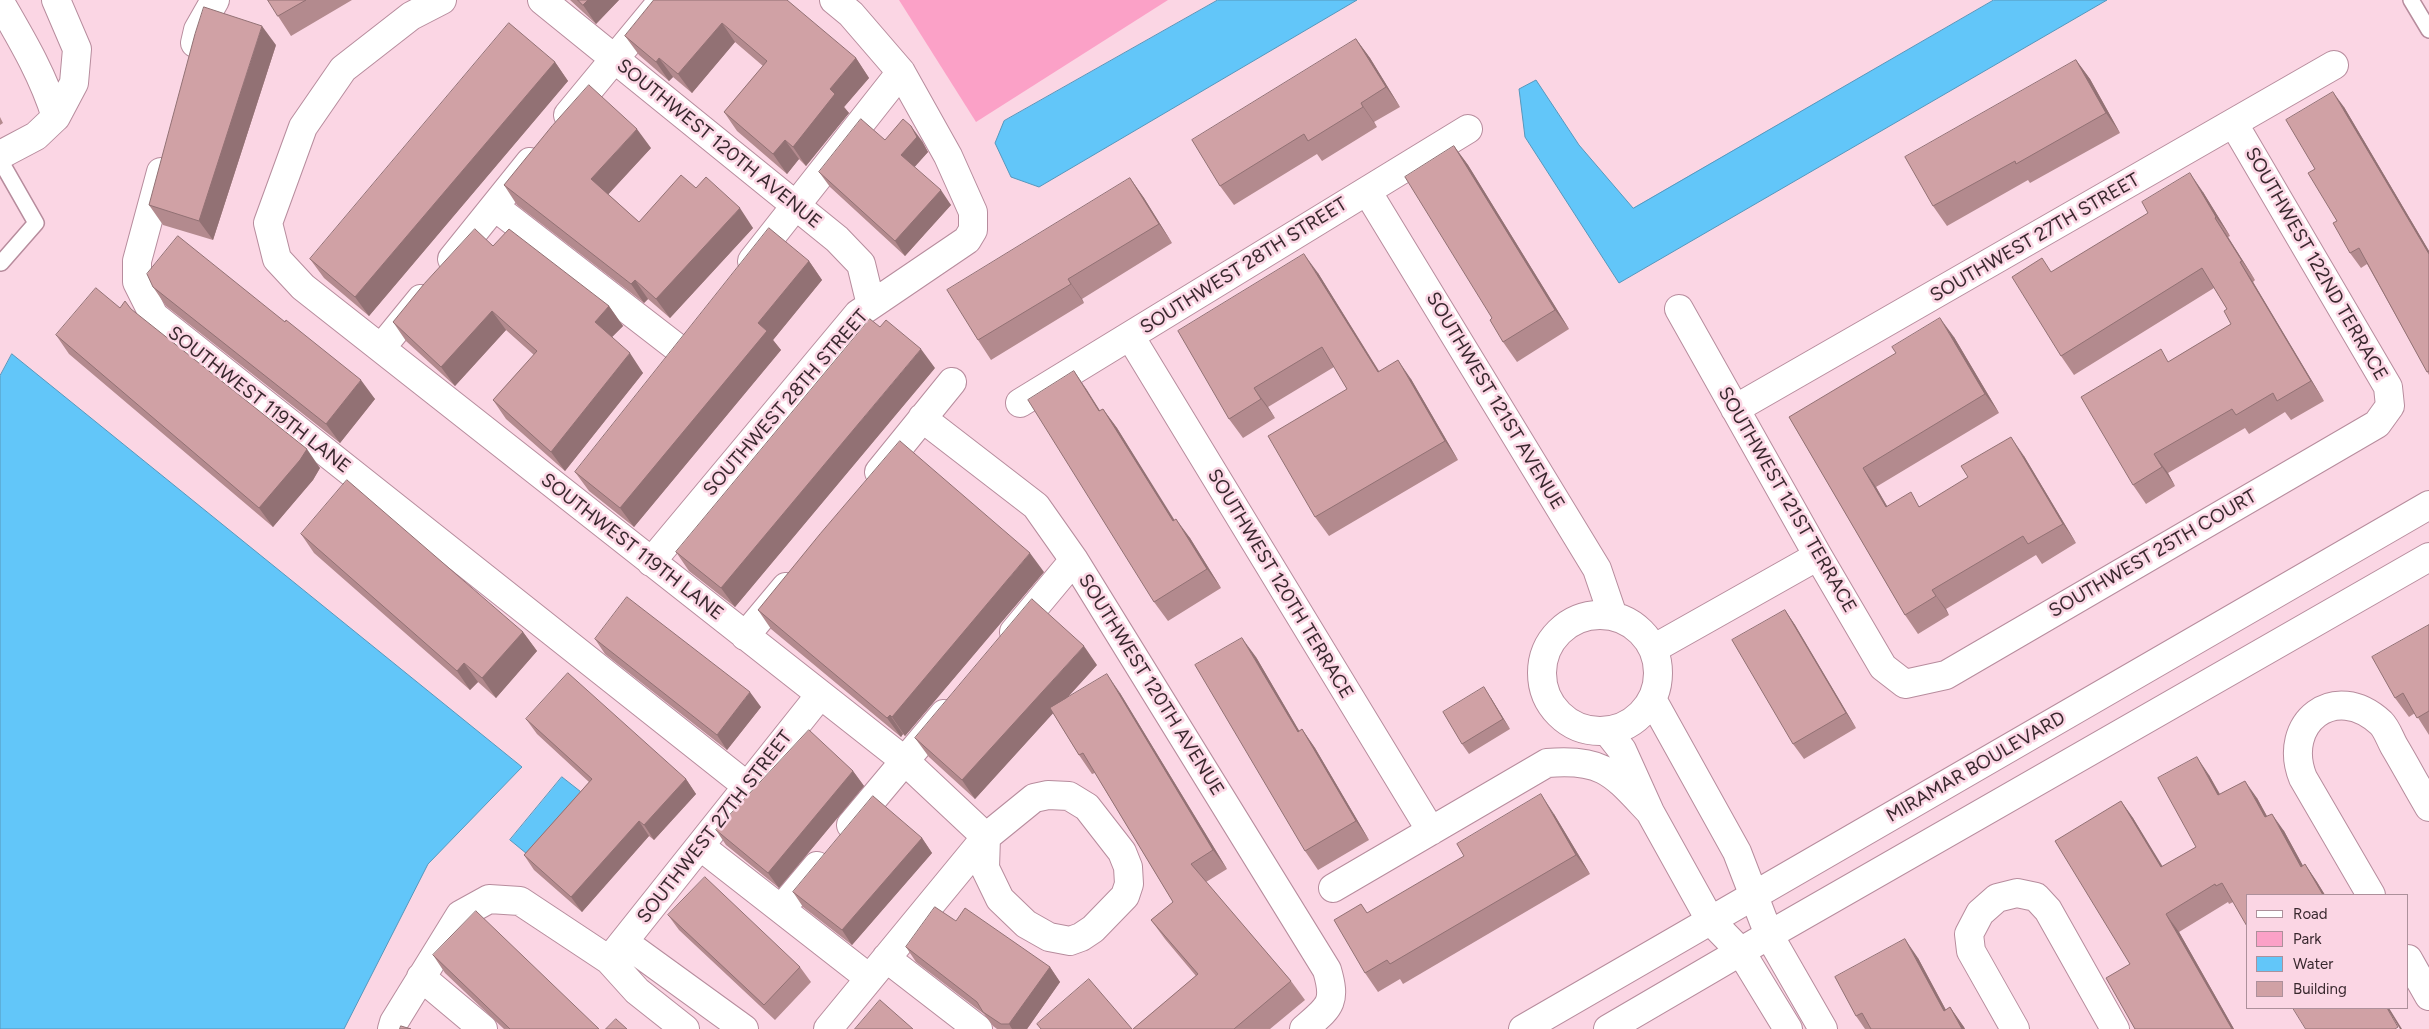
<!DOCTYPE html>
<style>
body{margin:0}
#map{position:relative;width:2429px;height:1029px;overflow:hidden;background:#fbd6e4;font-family:Figtree,sans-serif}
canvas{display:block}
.legend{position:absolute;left:2246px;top:894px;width:162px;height:115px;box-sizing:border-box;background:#fbd6e4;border:1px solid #ad909b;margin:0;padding:6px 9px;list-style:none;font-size:15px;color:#39282e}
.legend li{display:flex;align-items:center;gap:10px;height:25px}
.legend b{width:25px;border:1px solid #ad909b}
</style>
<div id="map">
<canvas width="2429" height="1029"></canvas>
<ul class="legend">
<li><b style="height:6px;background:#fff"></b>Road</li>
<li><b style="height:14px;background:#fba1c7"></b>Park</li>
<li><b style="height:14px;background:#62c6f9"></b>Water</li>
<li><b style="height:14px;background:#d0a1a5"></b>Building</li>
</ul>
</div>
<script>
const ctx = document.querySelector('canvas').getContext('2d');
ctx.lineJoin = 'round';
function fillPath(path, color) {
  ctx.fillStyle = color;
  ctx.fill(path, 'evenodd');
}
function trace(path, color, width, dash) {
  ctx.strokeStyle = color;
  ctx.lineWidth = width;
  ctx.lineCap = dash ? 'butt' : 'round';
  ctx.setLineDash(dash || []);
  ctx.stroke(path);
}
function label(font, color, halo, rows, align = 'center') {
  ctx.font = font + ' Figtree,sans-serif';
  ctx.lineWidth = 5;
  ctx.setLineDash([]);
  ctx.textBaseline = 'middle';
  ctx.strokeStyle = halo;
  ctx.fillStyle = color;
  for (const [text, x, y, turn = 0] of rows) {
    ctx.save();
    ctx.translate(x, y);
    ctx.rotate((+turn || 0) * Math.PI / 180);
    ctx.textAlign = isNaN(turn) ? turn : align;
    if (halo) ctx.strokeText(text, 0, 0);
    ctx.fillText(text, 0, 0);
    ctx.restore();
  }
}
fillPath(new Path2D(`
 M 899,0 L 1168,0 L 976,122 Z`), '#fba1c7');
const water = new Path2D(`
 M 1218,0 L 1357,0 L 1039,187 L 1011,177 L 995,143 L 1004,121 Z
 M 1994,0 L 2107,0 L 1619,283 L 1525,137 L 1519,89 L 1536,80 L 1579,145 L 1633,208 Z
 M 12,354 L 522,767 L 428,864 L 344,1029 L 0,1029 L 0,376 Z
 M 562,777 L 590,799 L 538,863 L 510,840 Z`);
fillPath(water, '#62c6f9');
trace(water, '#5697bc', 1);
const service = new Path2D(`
 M 2411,0 L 2429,30
 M 0,160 L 36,223 L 1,263 L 0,262`);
const minor = new Path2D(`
 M 442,0 L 411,16 L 343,69 L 303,127 L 268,223 L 277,259 L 303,287 L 905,761 L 986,837
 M 542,0 L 837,239 L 861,264 L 871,305
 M 0,2 C 22,40 43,75 56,117
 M 195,43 L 198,30 L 215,0
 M 568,115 L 663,0
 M 0,155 L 36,136 L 56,117 L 74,83 L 77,49 L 56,0
 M 161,172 L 137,261 L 137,282 L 154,316 L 747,786
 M 1367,191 L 1597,569 L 1613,616
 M 495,207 L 680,350
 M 452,259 L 530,162
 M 752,261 L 901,72
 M 1679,309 L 1818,556 L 1883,667 L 1905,684 L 1946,675 L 2377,424 L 2390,406 L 2388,387 L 2234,124
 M 1130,336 L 1431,831
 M 381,348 L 421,299
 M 1020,403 L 1468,129
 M 1735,409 L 2334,65
 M 922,418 L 1036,506 L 1074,560 L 1327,970 C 1337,1004 1329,1007 1304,1029
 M 879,472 L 952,382
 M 651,562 L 858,314 L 967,240 L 973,230 L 973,212 L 948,156 L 901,72 L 851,14 L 834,0
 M1542 673a58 58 0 1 1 116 0a58 58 0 1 1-116 0Z
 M 1014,632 L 1074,560
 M 745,636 L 786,587
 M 1653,649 L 1818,556
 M 1652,699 L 1737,852 L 1769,935 L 1823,1029
 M 1607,731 L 1622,750 L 1650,812 L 1710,920 L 1741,952 L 1788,1029
 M 851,825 L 944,714
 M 700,846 L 869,978
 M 1333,888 L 1547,763 C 1604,758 1614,774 1650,812
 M 2371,895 L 2303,778 C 2281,723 2335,680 2381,723 C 2387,729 2390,739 2394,746 C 2406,766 2417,787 2429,807
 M 781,909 L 817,866
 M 624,942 L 744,1029
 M 886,958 L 978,1029
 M 2408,959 L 2429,996
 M 609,960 L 820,695
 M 421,977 L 483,1029
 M 392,1029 L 394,1022 L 460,915 L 489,899 L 520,901 L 609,960 L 637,991 L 685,1029
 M 828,1029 L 986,837 L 1034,798 L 1048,795 L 1069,796 L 1087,807 L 1122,852 L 1128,867 L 1129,884 L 1125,896 L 1093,929 L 1081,937 L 1070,941 L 1049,937 L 1026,924 L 1000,899 L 985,868 L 986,837
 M 2015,1029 L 1971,951 L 1969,934 L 1980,913 L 1997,898 L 2017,893 L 2036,897 L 2048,910 L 2115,1029`);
const tertiary = new Path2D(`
 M 1523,1029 L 2429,505
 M 1608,1029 L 1769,935 L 2429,557`);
trace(service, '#b78c9d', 18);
trace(minor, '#b78c9d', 30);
trace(tertiary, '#b78c9d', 30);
trace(service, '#fff', 15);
trace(minor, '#fff', 28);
trace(tertiary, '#fff', 28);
fillPath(new Path2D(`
 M 268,0 L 352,0 L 291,36 L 278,16 Z
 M 570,0 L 619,0 L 596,24 Z
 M 654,0 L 856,58 L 869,78 L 844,107 L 849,113 L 806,166 L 799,159 L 787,174 L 737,131 L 724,112 L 763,66 L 735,42 L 692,93 L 673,77 L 669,81 L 639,55 L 625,36 Z
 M 1356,39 L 1370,58 L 1400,107 L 1374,122 L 1377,127 L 1322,161 L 1317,154 L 1234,205 L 1220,186 Z
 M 276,45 L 213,240 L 163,225 L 149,205 Z
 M 2076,60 L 2090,79 L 2120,133 L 2030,183 L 2028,180 L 1947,226 L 1933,206 Z
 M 555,62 L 568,81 L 369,316 L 324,278 L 310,259 Z
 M 2344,107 L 2429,251 L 2429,375 L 2367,264 L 2361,268 L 2350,253 L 2315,169 Z
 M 0,117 L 3,123 L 0,125 Z
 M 885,140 L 922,141 L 928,152 L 914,167 L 951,205 L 905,256 L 830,187 L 819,172 Z
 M 1454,146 L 1468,165 L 1569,329 L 1517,362 L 1503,342 L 1492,318 Z
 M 651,148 L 608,194 L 639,222 L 696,188 L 753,228 L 670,318 L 648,299 L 644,303 L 517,205 L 504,185 Z
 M 1130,178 L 1144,198 L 1172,243 L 1082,299 L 1084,303 L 991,360 L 978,340 Z
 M 2203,192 L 2230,236 L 2228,237 L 2255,280 L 2253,282 L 2324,401 L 2291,420 L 2285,412 L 2249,434 L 2245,428 L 2168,473 L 2175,486 L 2146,504 L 2133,485 L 2170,361 L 2231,324 L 2227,309 L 2214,288 L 2074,375 L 2061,356 L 2052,272 Z
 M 493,246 L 609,306 L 623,326 L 612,337 L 643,373 L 565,471 L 506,419 L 493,400 L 534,355 L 506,330 L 455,386 L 406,341 L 393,322 Z
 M 809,261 L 822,280 L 773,340 L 781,350 L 634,527 L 589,491 L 575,472 Z
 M 1318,273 L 1379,371 L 1411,379 L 1458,460 L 1329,536 L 1315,517 L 1347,389 L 1334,367 L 1268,407 L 1275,418 L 1243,438 L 1229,419 Z
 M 153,287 L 285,322 L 375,399 L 340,443 L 166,306 Z
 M 120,308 L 320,468 L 313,480 L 273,527 L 69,354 L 56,335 Z
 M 1954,337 L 1999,413 L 1876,487 L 1887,506 L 1920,506 L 2024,456 L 2076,543 L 2042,564 L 2036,555 L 1946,609 L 1949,615 L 1918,634 L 1905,615 L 1789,417 Z
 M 935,368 L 735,607 L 689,571 L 676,552 Z
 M 1074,371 L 1100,411 L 1103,409 L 1117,428 L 1174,521 L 1190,538 L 1221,588 L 1168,621 L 1154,602 Z
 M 301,534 L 523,632 L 537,651 L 496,698 L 478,682 L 470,690 L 314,553 Z
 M 1044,572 L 905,736 L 903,734 L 901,737 L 771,629 L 758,610 Z
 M 1785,610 L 1795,625 L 1856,728 L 1804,759 L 1793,744 Z
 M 2429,625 L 2429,735 L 2415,713 L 2409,717 L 2395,698 Z
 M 595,639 L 761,707 L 727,750 L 605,654 Z
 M 1256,657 L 1299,731 L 1302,729 L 1315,748 L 1369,840 L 1318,870 L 1305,851 Z
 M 1097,665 L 1066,699 L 1120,693 L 1227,869 L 1206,882 L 1291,981 L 1305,1000 L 1270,1029 L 1133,1029 L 1196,976 L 1165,939 L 1151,920 L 1173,902 L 1095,773 L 1092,774 L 1079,755 L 1053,713 L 975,799 L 929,757 L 915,738 Z
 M 1491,698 L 1510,729 L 1469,754 L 1462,744 Z
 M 526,719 L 686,779 L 696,794 L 654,840 L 649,836 L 582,912 L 534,870 L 524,855 L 589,782 L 537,734 Z
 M 853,771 L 864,786 L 779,888 L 726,845 L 716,830 Z
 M 2209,775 L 2220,794 L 2257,798 L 2267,816 L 2284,831 L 2303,866 L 2305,864 L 2317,882 L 2325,895 L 2248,895 L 2229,904 L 2228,902 L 2179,932 L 2234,1029 L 2135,1029 L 2130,964 L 2121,801 L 2133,818 L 2162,867 L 2196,847 Z
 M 1554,814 L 1590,874 L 1403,984 L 1400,979 L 1378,992 L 1365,973 L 1361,904 L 1367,913 Z
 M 922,838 L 932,853 L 852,945 L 803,907 L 793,892 Z
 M 668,915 L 800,967 L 811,982 L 775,1020 L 679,930 Z
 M 956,921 L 1050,967 L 1060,982 L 1027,1029 L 997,1029 L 993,1026 L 984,1014 L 916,962 L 906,947 Z
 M 433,955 L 599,1029 L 504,1029 L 445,973 Z
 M 1918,958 L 1946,1010 L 1950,1007 L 1965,1029 L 1865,1029 L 1856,1016 Z`), '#b38a8e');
fillPath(new Path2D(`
 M 588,0 L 619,0 L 596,24 L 583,5 Z
 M 722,23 L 735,42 L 692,93 L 678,74 Z
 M 262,26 L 276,45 L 213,240 L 199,221 Z
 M 1356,39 L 1370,58 L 1400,107 L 1386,87 Z
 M 659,58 L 673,77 L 669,81 L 656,62 Z
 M 856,58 L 869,78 L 844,107 L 849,113 L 806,166 L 793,147 L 830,89 Z
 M 2076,60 L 2090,79 L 2120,133 L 2106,113 Z
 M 555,62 L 568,81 L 369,316 L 355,297 Z
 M 2333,92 L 2344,107 L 2429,251 L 2429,254 Z
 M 1361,103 L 1374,122 L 1377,127 L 1363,107 Z
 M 911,126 L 922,141 L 928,152 L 912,170 L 901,155 Z
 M 637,129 L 651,148 L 605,198 L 591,179 Z
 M 785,140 L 799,159 L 787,174 L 773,154 Z
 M 1454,146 L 1468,165 L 1569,329 L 1555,310 Z
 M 2190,173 L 2203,192 L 2230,236 L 2216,217 Z
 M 1130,178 L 1144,198 L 1172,243 L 1159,224 Z
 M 941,190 L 951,205 L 905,256 L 895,241 Z
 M 740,208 L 753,228 L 670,318 L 656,299 Z
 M 2215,218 L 2228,237 L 2255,280 L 2242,261 Z
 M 1304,254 L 1318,273 L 1391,391 L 1378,372 Z
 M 809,261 L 822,280 L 773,340 L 781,350 L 634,527 L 620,508 L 758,323 Z
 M 2240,262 L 2253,282 L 2324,401 L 2311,381 Z
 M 1068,279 L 1082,299 L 1084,303 L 1071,284 Z
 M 635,280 L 648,299 L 644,303 L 631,284 Z
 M 609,306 L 623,326 L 608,341 L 595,322 Z
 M 492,311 L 506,330 L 455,386 L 441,367 Z
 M 1940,318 L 1954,337 L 1999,413 L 1985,394 Z
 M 921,349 L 935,368 L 735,607 L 721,588 Z
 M 630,353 L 643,373 L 565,471 L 551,452 Z
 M 1398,360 L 1411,379 L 1458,460 L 1445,441 Z
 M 1074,371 L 1087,390 L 1112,430 L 1099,411 Z
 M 361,380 L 375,399 L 340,443 L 326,424 Z
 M 1254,388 L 1268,407 L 1275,418 L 1261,399 Z
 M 1103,409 L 1117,428 L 1187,540 L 1173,521 Z
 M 2011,437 L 2024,456 L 2076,543 L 2063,524 Z
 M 307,449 L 320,468 L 313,480 L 273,527 L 259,508 Z
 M 2154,454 L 2168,473 L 2175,486 L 2162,467 Z
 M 1863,468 L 1876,487 L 1899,527 L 1886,507 Z
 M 1176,519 L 1190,538 L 1221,588 L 1207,569 Z
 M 1030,553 L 1044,572 L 905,736 L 892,717 Z
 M 1932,590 L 1946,609 L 1949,615 L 1936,596 Z
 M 1785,610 L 1795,625 L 1856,728 L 1846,713 Z
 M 523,632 L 537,651 L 496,698 L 482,678 Z
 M 1242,638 L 1256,657 L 1311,751 L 1298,732 Z
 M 1084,646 L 1097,665 L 975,799 L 962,780 Z
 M 464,663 L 478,682 L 470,690 L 457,671 Z
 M 1107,674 L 1120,693 L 1227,869 L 1213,850 Z
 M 1484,687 L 1491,698 L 1510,729 L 1503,719 Z
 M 750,692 L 761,707 L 727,750 L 717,735 Z
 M 890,715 L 903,734 L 901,737 L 887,718 Z
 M 1302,729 L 1315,748 L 1369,840 L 1356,821 Z
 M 2197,757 L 2209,775 L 2230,813 L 2218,795 Z
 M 853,771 L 864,786 L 779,888 L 768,873 Z
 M 686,779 L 696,794 L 654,840 L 644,825 Z
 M 2245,781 L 2257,798 L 2277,835 L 2265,817 Z
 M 1541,794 L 1554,814 L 1590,874 L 1576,855 Z
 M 2121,801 L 2133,818 L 2174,885 L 2161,867 Z
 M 2272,814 L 2284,831 L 2313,884 L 2301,867 Z
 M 639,821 L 649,836 L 582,912 L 571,897 Z
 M 922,838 L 932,853 L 852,945 L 842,930 Z
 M 2305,864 L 2317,882 L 2325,895 L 2323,895 Z
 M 2166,914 L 2179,932 L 2234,1029 L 2232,1029 Z
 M 1905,939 L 1918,958 L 1956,1029 L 1944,1011 Z
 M 1050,967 L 1060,982 L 1027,1029 L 1012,1029 L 1009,1024 Z
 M 1950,1007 L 1964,1027 L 1965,1029 L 1962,1029 Z
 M 2387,1008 L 2389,1008 L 2402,1029 L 2400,1029 Z`), '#927174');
const building = new Path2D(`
 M 268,0 L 306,0 L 278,16 Z
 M 578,0 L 588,0 L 583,5 Z
 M 654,0 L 787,0 L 856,58 L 830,89 L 835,94 L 793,147 L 785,140 L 773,154 L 724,112 L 767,61 L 722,23 L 678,74 L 659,58 L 656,62 L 625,36 Z
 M 204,7 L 262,26 L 199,221 L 149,205 L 195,34 Z
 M 509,23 L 555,62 L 355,297 L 310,259 Z
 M 1356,39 L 1386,87 L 1361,103 L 1363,107 L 1308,141 L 1304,134 L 1220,186 L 1192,140 Z
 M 2076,60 L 2106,113 L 2016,164 L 2015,161 L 1933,206 L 1905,157 Z
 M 589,85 L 637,129 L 591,179 L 639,222 L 681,175 L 696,188 L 706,177 L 740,208 L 656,299 L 635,280 L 631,284 L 504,185 L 552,126 Z
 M 2333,92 L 2429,254 L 2429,371 L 2427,372 L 2359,248 L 2350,253 L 2333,223 L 2337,221 L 2308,173 L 2315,169 L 2286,120 Z
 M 861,119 L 885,140 L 903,119 L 911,126 L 917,137 L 901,155 L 941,190 L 895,241 L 819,172 Z
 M 1454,146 L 1555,310 L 1503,342 L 1490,320 L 1492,318 L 1405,177 Z
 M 2190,173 L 2216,217 L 2215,218 L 2242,261 L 2240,262 L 2311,381 L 2277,401 L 2273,393 L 2236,415 L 2232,409 L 2154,454 L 2162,467 L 2133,485 L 2081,397 L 2161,349 L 2168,362 L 2231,324 L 2224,311 L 2227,309 L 2202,268 L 2061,356 L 2012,277 L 2042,258 L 2051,272 L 2148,213 L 2142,202 Z
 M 1130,178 L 1159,224 L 1068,279 L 1071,284 L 978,340 L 947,290 Z
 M 769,228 L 809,261 L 758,323 L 767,331 L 620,508 L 575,472 Z
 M 475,229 L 493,246 L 509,229 L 609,306 L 595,322 L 630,353 L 551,452 L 493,400 L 537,351 L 492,311 L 441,367 L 393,322 L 424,284 Z
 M 178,236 L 285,322 L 286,320 L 361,380 L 326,424 L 153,287 L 147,274 Z
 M 1304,254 L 1378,372 L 1398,360 L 1445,441 L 1315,517 L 1268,436 L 1347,389 L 1322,347 L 1254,388 L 1261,399 L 1229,419 L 1178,331 Z
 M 96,288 L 120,308 L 125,301 L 131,309 L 307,449 L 300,460 L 259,508 L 56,335 Z
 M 1940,318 L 1985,394 L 1863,468 L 1886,507 L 1911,492 L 1919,507 L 1968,477 L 1961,466 L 2011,437 L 2063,524 L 2028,544 L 2023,536 L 1932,590 L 1936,596 L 1905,615 L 1789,417 L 1896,353 L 1892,347 Z
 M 870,319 L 880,327 L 886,320 L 921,349 L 721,588 L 676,552 Z
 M 1074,371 L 1099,411 L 1103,409 L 1173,521 L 1176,519 L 1207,569 L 1154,602 L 1028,400 Z
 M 900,441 L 1030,553 L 892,717 L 890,715 L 887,718 L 758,610 L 820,534 Z
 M 347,480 L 523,632 L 482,678 L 464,663 L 457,671 L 301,534 Z
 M 627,597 L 750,692 L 717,735 L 595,639 Z
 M 1032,599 L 1084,646 L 962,780 L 915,738 Z
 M 1785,610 L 1846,713 L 1793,744 L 1732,640 Z
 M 2429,625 L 2429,711 L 2417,718 L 2403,693 L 2395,698 L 2372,657 Z
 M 1242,638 L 1298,732 L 1302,729 L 1356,821 L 1305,851 L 1195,665 Z
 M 568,673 L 686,779 L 644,825 L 639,821 L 571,897 L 524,855 L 592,779 L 526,719 Z
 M 1107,674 L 1213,850 L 1191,864 L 1291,981 L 1234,1029 L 1133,1029 L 1198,974 L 1151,920 L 1173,902 L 1083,753 L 1079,755 L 1050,708 Z
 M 1484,687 L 1503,719 L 1462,744 L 1443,712 Z
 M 809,730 L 853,771 L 768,873 L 716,830 Z
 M 2197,757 L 2218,795 L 2245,781 L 2265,817 L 2272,814 L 2301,867 L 2305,864 L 2323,895 L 2248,895 L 2248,928 L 2222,883 L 2216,886 L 2215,884 L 2166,914 L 2232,1029 L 2135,1029 L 2106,978 L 2130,964 L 2055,841 L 2121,801 L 2161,867 L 2196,847 L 2158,778 Z
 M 1541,794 L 1576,855 L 1390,964 L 1387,960 L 1365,973 L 1334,920 L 1361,904 L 1367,913 L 1464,856 L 1457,844 Z
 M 873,796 L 922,838 L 842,930 L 793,892 Z
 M 705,877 L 800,967 L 764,1005 L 668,915 Z
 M 935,907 L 956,921 L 965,908 L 1050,967 L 1009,1024 L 1001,1024 L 983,1012 L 977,1002 L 906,947 Z
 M 476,911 L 599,1029 L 510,1029 L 433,955 Z
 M 1905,939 L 1944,1011 L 1950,1007 L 1962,1029 L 1871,1029 L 1862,1013 L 1856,1016 L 1835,977 Z
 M 1089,979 L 1132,1029 L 1041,1029 L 1037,1024 Z
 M 880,1000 L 913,1029 L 855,1029 Z
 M 2293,1008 L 2387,1008 L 2398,1027 L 2395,1029 L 2306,1029 Z
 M 616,1019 L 627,1029 L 606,1029 Z
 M 401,1026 L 411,1029 L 400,1029 Z`);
fillPath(building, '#d0a1a5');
trace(building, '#927174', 1);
label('19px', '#39282e', '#fbd6e4', [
 ["SOUTHWEST 120TH AVENUE",719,144,39],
 ["SOUTHWEST 27TH STREET",2035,238,-30],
 ["SOUTHWEST 122ND TERRACE",2316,264,60],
 ["SOUTHWEST 28TH STREET",1244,266,-32],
 ["SOUTHWEST 119TH LANE",259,400,38],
 ["SOUTHWEST 121ST AVENUE",1495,401,59],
 ["SOUTHWEST 28TH STREET",786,403,-49],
 ["SOUTHWEST 121ST TERRACE",1787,500,60],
 ["SOUTHWEST 119TH LANE",632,547,38],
 ["SOUTHWEST 25TH COURT",2153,554,-30],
 ["SOUTHWEST 120TH TERRACE",1280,584,59],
 ["SOUTHWEST 120TH AVENUE",1151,685,58],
 ["MIRAMAR BOULEVARD",1976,767,-30],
 ["SOUTHWEST 27TH STREET",715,827,-52]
]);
</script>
